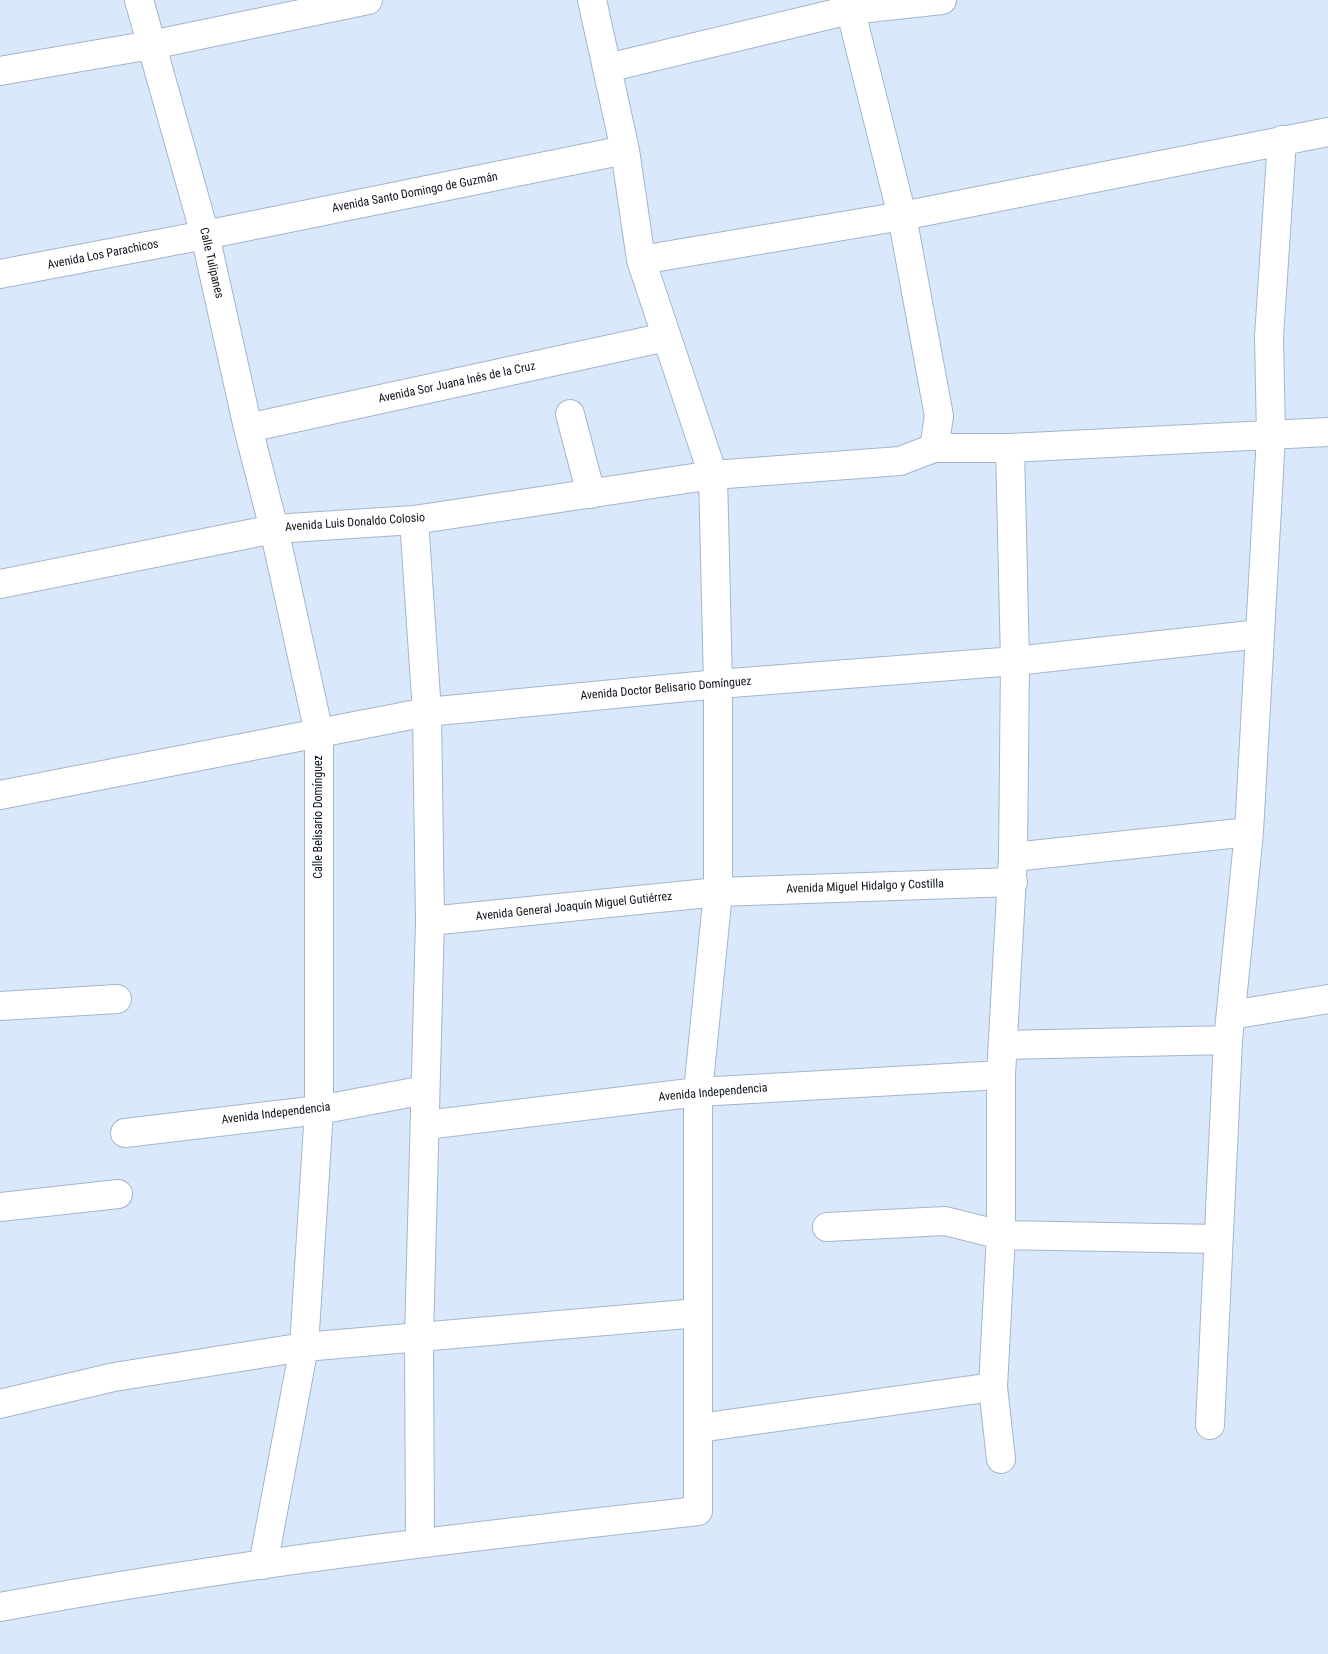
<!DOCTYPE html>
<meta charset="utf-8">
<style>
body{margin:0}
canvas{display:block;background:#d9e8fb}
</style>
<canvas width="1328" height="1654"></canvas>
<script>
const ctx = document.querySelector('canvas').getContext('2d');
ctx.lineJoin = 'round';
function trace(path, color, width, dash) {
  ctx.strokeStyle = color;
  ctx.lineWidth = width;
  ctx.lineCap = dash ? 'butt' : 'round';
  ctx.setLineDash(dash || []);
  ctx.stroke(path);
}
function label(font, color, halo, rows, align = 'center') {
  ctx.font = font + ' "Roboto Condensed",sans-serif';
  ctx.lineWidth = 5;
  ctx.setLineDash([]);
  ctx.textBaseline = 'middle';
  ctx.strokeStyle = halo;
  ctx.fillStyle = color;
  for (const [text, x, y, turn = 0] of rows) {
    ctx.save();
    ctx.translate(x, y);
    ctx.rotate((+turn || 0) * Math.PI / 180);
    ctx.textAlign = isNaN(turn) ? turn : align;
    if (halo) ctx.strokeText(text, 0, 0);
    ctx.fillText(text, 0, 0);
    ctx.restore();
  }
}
const minor = new Path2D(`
 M 139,0 L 205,235 L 248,428 L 274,529 L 319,733 L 319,1110 L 304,1347 L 263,1565
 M 848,0 L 902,216 L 939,416 L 934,448
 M 607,68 L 850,10 L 942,0
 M 0,71 L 151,45 L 368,0
 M 641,260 L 902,216 L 1328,132
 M 0,274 L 205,235 L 625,150
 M 570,414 L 591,494
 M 248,428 L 666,337
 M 414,520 L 427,712 L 430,921 L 419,1337 L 420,1542
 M 0,584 L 274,529 L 414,520 L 713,475 L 900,461 L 934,448 L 1010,448 L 1328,432
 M 0,795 L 427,712 L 718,684 L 1015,661 L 1260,634
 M 1013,857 L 1249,832
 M 430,921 L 718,892 L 1013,882
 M 0,1006 L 117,999
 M 1231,1015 L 1328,999
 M 1003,1045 L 1228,1040
 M 426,1125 L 698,1092 L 1001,1075
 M 125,1133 L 319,1110 L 425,1090
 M 0,1207 L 118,1194
 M 827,1227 L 945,1221 L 1001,1235 L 1217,1239
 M 0,1404 L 114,1377 L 304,1347 L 698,1313
 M 1210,1425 L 1228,1040 L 1249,832 L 1271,436 L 1269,337 L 1282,140
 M 699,1428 L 993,1387
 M 1001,1459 L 993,1387 L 1001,1235 L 1001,1075 L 1013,857 L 1015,661 L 1010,448
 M 0,1607 C 231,1564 465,1537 698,1511 L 698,1092 L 718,892 L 718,684 L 713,475 L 641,260 L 625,150 L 592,0`);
trace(minor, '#a4b6cc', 30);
trace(minor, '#fff', 28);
label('12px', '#0d131b', '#fff', [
 ["Avenida Santo Domingo de Guzmán",415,193,-11],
 ["Avenida Los Parachicos",103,255,-11],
 ["Calle Tulipanes",211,263,77],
 ["Avenida Sor Juana Inés de la Cruz",457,383,-12],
 ["Avenida Luis Donaldo Colosio",355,523,-4],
 ["Avenida Doctor Belisario Domínguez",666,689,-5],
 ["Calle Belisario Domínguez",319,817,-90],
 ["Avenida Miguel Hidalgo y Costilla",865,887,-2],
 ["Avenida General Joaquín Miguel Gutiérrez",574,907,-6],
 ["Avenida Independencia",713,1093,-5],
 ["Avenida Independencia",276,1114,-7]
]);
</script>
